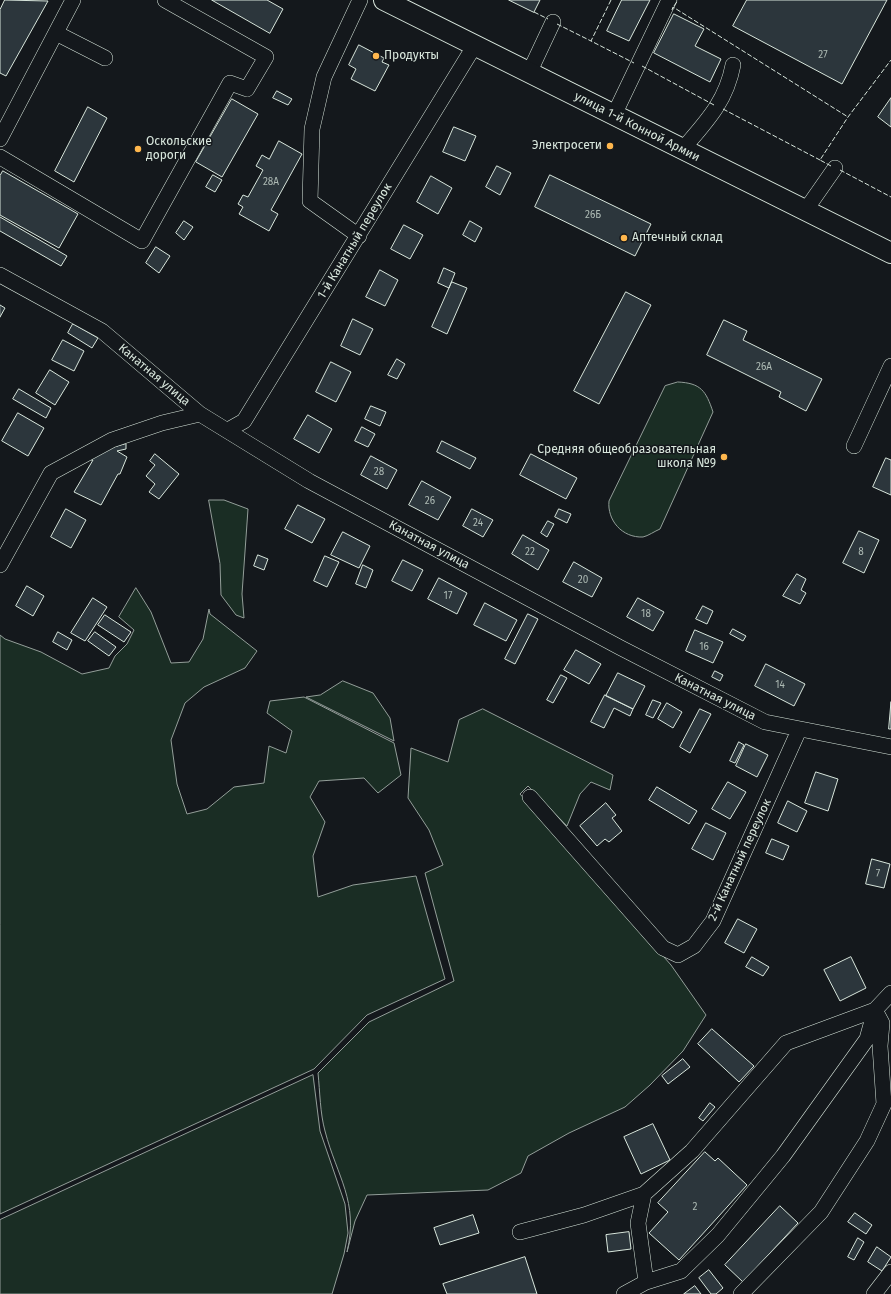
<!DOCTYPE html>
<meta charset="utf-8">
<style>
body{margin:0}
canvas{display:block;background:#14181c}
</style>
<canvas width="891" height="1294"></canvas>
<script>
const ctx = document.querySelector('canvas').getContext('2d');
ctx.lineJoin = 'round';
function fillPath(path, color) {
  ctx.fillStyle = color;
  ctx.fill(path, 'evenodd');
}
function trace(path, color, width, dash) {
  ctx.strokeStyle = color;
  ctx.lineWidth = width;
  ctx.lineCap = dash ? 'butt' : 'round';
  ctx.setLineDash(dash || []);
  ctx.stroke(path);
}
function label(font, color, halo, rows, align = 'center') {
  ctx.font = font + ' "Fira Sans",sans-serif';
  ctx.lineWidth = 3;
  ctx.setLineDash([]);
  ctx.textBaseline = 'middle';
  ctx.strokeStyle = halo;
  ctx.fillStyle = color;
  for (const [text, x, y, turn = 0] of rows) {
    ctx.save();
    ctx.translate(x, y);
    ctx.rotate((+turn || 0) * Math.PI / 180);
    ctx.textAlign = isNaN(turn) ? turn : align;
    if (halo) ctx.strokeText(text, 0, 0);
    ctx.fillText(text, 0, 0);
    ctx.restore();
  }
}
const green = new Path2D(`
 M 678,382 C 701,383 706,391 713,412 L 660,529 C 655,531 648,536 643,537 C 622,538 607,520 609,501 L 665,386 Z
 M 209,500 L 224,500 L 248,509 L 242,594 L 244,618 L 236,615 L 221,595 L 220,564 Z
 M 136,588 L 151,612 L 171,663 L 189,662 L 203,639 L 209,609 L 210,614 L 257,651 L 245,668 L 204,687 L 185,703 L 171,740 L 177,784 L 187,814 L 207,809 L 234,787 L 264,783 L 269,746 L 286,753 L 292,731 L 267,713 L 270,701 L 304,697 L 394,743 L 401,775 L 378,793 L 364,778 L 319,781 L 310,797 L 325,822 L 313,856 L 318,897 L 353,885 L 416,876 L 445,979 L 367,1015 L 314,1069 L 0,1214 L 0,635 L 5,639 L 41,652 L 82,674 L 109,668 L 115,656 L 127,644 L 134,630 L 119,617 Z
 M 343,681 L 373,693 L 390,718 L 394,741 L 306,697 L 320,695 Z
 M 483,709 L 613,775 L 610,790 L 591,782 L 580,794 L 567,826 L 528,786 L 520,794 L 671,965 L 706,1015 L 683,1051 L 650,1085 L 625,1107 L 569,1133 L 528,1156 L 521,1173 L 488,1190 L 367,1195 L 355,1221 L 347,1252 C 359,1201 337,1177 325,1131 C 320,1113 320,1092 318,1073 L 369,1022 L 454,981 L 425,873 L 443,865 L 429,830 L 408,798 L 411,748 L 448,762 L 459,720 Z
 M 313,1075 L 320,1131 L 345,1204 L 348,1233 L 344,1254 L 332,1294 L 0,1294 L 0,1220 Z`);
fillPath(green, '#1a2d24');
trace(green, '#939e99', 1);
const building = new Path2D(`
 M 5,0 L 48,1 L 6,76 L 0,73 L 0,10 Z
 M 212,0 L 267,0 L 283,9 L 270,33 Z
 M 509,0 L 540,0 L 534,12 Z
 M 622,0 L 650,0 L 629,41 L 607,31 Z
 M 747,0 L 887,0 L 842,84 L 733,26 Z
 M 674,14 L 704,29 L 695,46 L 721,59 L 710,82 L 654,53 Z
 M 359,45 L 384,58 L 382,62 L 389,65 L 375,91 L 351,79 L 356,69 L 349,65 Z
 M 277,91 L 292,99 L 288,105 L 273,98 Z
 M 891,98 L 891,127 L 878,117 Z
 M 232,99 L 258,114 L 222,177 L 196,162 Z
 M 88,107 L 107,118 L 74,182 L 55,171 Z
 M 454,127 L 476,136 L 465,161 L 443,152 Z
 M 279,141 L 302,154 L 271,210 L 278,214 L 269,231 L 239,214 L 243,207 L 238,204 L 243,195 L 248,197 L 263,170 L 256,166 L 262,155 L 269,159 Z
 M 497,166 L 511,173 L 500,195 L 486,187 Z
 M 3,171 L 78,214 L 59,248 L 0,215 L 0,176 Z
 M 213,175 L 222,180 L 215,192 L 206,187 Z
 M 550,175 L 651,224 L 635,256 L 535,207 Z
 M 431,176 L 452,188 L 438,214 L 417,202 Z
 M 0,217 L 67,256 L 61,266 L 0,231 Z
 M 184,221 L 193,227 L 184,240 L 176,233 Z
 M 470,221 L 482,228 L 475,242 L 463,235 Z
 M 404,225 L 423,235 L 410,259 L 391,249 Z
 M 156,247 L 170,256 L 159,273 L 146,263 Z
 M 444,268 L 455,273 L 449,288 L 438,283 Z
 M 380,270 L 398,280 L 385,306 L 366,297 Z
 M 452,282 L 467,288 L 447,334 L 432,327 Z
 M 626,292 L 651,305 L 599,404 L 574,391 Z
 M 0,305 L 5,308 L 0,317 Z
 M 353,319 L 373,329 L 360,355 L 341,346 Z
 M 724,320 L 747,331 L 743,340 L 822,379 L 806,411 L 779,397 L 781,392 L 707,355 Z
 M 73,324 L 98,338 L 92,348 L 68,333 Z
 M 63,340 L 84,351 L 74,371 L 52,360 Z
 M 397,359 L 405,364 L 397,379 L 388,375 Z
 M 331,362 L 351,372 L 336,402 L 316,392 Z
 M 50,370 L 69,382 L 55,405 L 36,393 Z
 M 19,389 L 51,408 L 46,418 L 13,399 Z
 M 371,406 L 386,412 L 380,426 L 365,419 Z
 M 18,413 L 44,428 L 28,456 L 2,441 Z
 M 308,415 L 332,429 L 319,453 L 294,439 Z
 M 362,427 L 375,434 L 368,447 L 355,441 Z
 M 442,441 L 476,458 L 470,469 L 437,452 Z
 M 126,444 L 126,449 L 117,451 L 127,457 L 120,474 L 118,474 L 101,505 L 74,492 L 93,460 L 91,460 L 93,453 Z
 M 155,454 L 179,474 L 159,499 L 149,492 L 155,484 L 146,476 L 155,465 L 150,461 Z
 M 531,454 L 577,478 L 566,499 L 520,475 Z
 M 371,456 L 397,470 L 387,489 L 361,475 Z
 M 886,458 L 891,460 L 891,495 L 873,487 Z
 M 422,481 L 451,497 L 438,520 L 409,505 Z
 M 298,505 L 325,519 L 312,543 L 285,529 Z
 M 66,509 L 86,520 L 71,548 L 51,537 Z
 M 472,509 L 493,520 L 483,537 L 463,526 Z
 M 559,509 L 571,514 L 567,523 L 555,517 Z
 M 548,521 L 554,524 L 547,537 L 541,533 Z
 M 859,531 L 879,540 L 864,573 L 843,563 Z
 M 343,532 L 370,546 L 359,568 L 331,555 Z
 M 523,535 L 549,550 L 538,570 L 512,554 Z
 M 258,555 L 268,559 L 264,570 L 254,566 Z
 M 325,556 L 339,562 L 327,587 L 314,581 Z
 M 403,560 L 423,570 L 412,591 L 392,581 Z
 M 574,562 L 602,578 L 592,597 L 563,582 Z
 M 363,565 L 373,570 L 366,588 L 356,584 Z
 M 797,574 L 806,579 L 801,590 L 806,593 L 800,604 L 783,596 Z
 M 439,578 L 467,593 L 457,614 L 428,599 Z
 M 27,586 L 44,596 L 33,616 L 16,606 Z
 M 93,598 L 107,607 L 85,641 L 71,633 Z
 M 638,598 L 664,612 L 653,631 L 627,617 Z
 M 485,603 L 517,620 L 506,641 L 474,625 Z
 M 703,606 L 713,611 L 707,624 L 696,619 Z
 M 528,614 L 538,619 L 515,664 L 505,659 Z
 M 105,615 L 131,632 L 124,642 L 98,625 Z
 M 733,629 L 746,636 L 743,641 L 730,634 Z
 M 695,630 L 723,642 L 713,663 L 686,651 Z
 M 58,632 L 72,640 L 67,650 L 53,642 Z
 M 95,632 L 116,647 L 109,656 L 88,641 Z
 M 576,650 L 601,664 L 589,684 L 564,670 Z
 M 766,664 L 805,684 L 794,706 L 755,686 Z
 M 715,671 L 723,675 L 720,681 L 712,677 Z
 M 618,673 L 645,686 L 633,709 L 606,696 Z
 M 561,675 L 567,678 L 553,703 L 547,700 Z
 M 605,695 L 633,709 L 630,716 L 614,708 L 604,728 L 591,722 Z
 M 653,700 L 661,703 L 653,718 L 646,715 Z
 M 891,702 L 891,729 L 889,729 Z
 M 667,703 L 682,712 L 673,728 L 658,719 Z
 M 700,709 L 711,714 L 690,753 L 680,747 Z
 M 739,742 L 744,745 L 735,763 L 730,761 Z
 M 746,744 L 768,755 L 757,777 L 736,766 Z
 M 816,772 L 838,779 L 828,811 L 805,803 Z
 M 728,782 L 746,792 L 730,819 L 712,809 Z
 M 657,787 L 697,811 L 689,824 L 649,800 Z
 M 788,801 L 807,811 L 797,832 L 778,823 Z
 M 606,803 L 616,815 L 612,818 L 622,831 L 609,842 L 605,839 L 597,846 L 580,826 Z
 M 706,823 L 726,833 L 713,860 L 692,849 Z
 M 772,839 L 789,846 L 783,860 L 766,853 Z
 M 872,859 L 890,864 L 884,888 L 866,884 Z
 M 738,919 L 757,929 L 744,953 L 725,943 Z
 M 752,957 L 769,967 L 763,976 L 746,967 Z
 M 851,957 L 866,988 L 840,1001 L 824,970 Z
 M 712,1029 L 754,1066 L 739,1082 L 698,1044 Z
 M 683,1059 L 690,1067 L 668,1084 L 662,1076 Z
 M 710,1103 L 715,1107 L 703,1121 L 699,1118 Z
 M 653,1124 L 670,1160 L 641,1174 L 624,1137 Z
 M 705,1152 L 715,1161 L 718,1158 L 747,1185 L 679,1260 L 649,1233 L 668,1212 L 658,1203 Z
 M 780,1206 L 798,1223 L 743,1282 L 725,1265 Z
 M 855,1213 L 872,1225 L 866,1234 L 848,1222 Z
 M 473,1215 L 479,1233 L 440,1245 L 434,1228 Z
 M 629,1232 L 631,1249 L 608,1252 L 606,1235 Z
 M 858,1238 L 864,1242 L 854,1260 L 848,1257 Z
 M 877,1247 L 891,1257 L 882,1271 L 868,1262 Z
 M 525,1257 L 537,1294 L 447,1294 L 443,1284 Z
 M 709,1270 L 723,1288 L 716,1294 L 711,1294 L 699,1278 Z
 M 695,1286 L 701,1294 L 684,1294 Z`);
fillPath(building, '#2c363c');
trace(building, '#d8e6dc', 1);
const minor = new Path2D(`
 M 56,33 L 105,58
 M 530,71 L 553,22
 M 614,115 L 669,0
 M 0,139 L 73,0
 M 682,150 C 706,122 726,102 733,65
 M 0,157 L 142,241 L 230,83 L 247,89 L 266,57 L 165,0
 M 805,211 L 835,168
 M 359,236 L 310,201 L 312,129 L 324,77 L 360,0
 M 0,275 L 102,331 L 200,414 L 309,481 L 621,648 L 765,722 L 891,747
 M 228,430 L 244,421 L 475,45
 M 854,446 L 891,366
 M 0,565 L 51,473 L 112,440 L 162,423 L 200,414
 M 530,797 L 663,948 L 678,955 L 694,946 L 713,921 L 799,730
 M 644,1194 L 638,1223 L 646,1282
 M 520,1232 L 584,1215 L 644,1194 L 692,1151 L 786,1043 L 875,1010 L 891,993
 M 624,1294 L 646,1282 L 681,1271 L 718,1235 L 783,1156 L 867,1039 L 875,1010
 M 741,1294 L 821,1212 L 867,1141 L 884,1104 L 880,1046 L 882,1023 L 875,1010
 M 874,1294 L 891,1272`);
const major = new Path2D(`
 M 384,0 L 891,253`);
trace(minor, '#d8e6dc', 16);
trace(major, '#d8e6dc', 22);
trace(minor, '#14181c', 15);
trace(major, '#14181c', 20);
trace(new Path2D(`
 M 611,0 L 591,41 L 634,63
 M 674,6 L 678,0
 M 672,10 L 673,7 L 848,117
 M 534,12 L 548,19
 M 557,24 L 591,41
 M 642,66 L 714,105
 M 723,109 L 820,160
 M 831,166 L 820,160 L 848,117 L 891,60
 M 840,170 L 891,197`), '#d8e6dc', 1, [5, 2]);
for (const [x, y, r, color] of [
 [376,56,4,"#ffb74d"],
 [610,146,4,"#ffb74d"],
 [138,149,4,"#ffb74d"],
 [624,238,4,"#ffb74d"],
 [724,457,4,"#ffb74d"]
]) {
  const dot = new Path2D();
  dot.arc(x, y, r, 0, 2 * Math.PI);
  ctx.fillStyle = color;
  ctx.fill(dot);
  trace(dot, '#14181c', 1.5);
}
label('10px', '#adbab4', null, [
 ["27",823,55],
 ["28А",271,182],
 ["26Б",593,215],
 ["26А",764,367],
 ["28",379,472],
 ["26",430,501],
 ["24",478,523],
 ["22",530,552],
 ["8",861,552],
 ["20",583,580],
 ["17",448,596],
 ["18",646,614],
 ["16",704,647],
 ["14",780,685],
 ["7",878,874],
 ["2",695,1207]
]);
label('12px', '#d8e6dc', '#14181c', [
 ["Продукты",384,56],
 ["Оскольские",146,142],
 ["дороги",146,156],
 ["Электросети",602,146,"right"],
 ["Аптечный склад",632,238],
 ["Средняя общеобразовательная",716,450,"right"],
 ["школа №9",716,464,"right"]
], 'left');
label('12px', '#d8e6dc', '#14181c', [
 ["улица 1-й Конной Армии",637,127,27],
 ["1-й Канатный переулок",355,241,-59],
 ["Канатная улица",154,375,40],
 ["Канатная улица",429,545,28],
 ["Канатная улица",715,697,27],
 ["2-й Канатный переулок",740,860,-65]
]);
</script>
